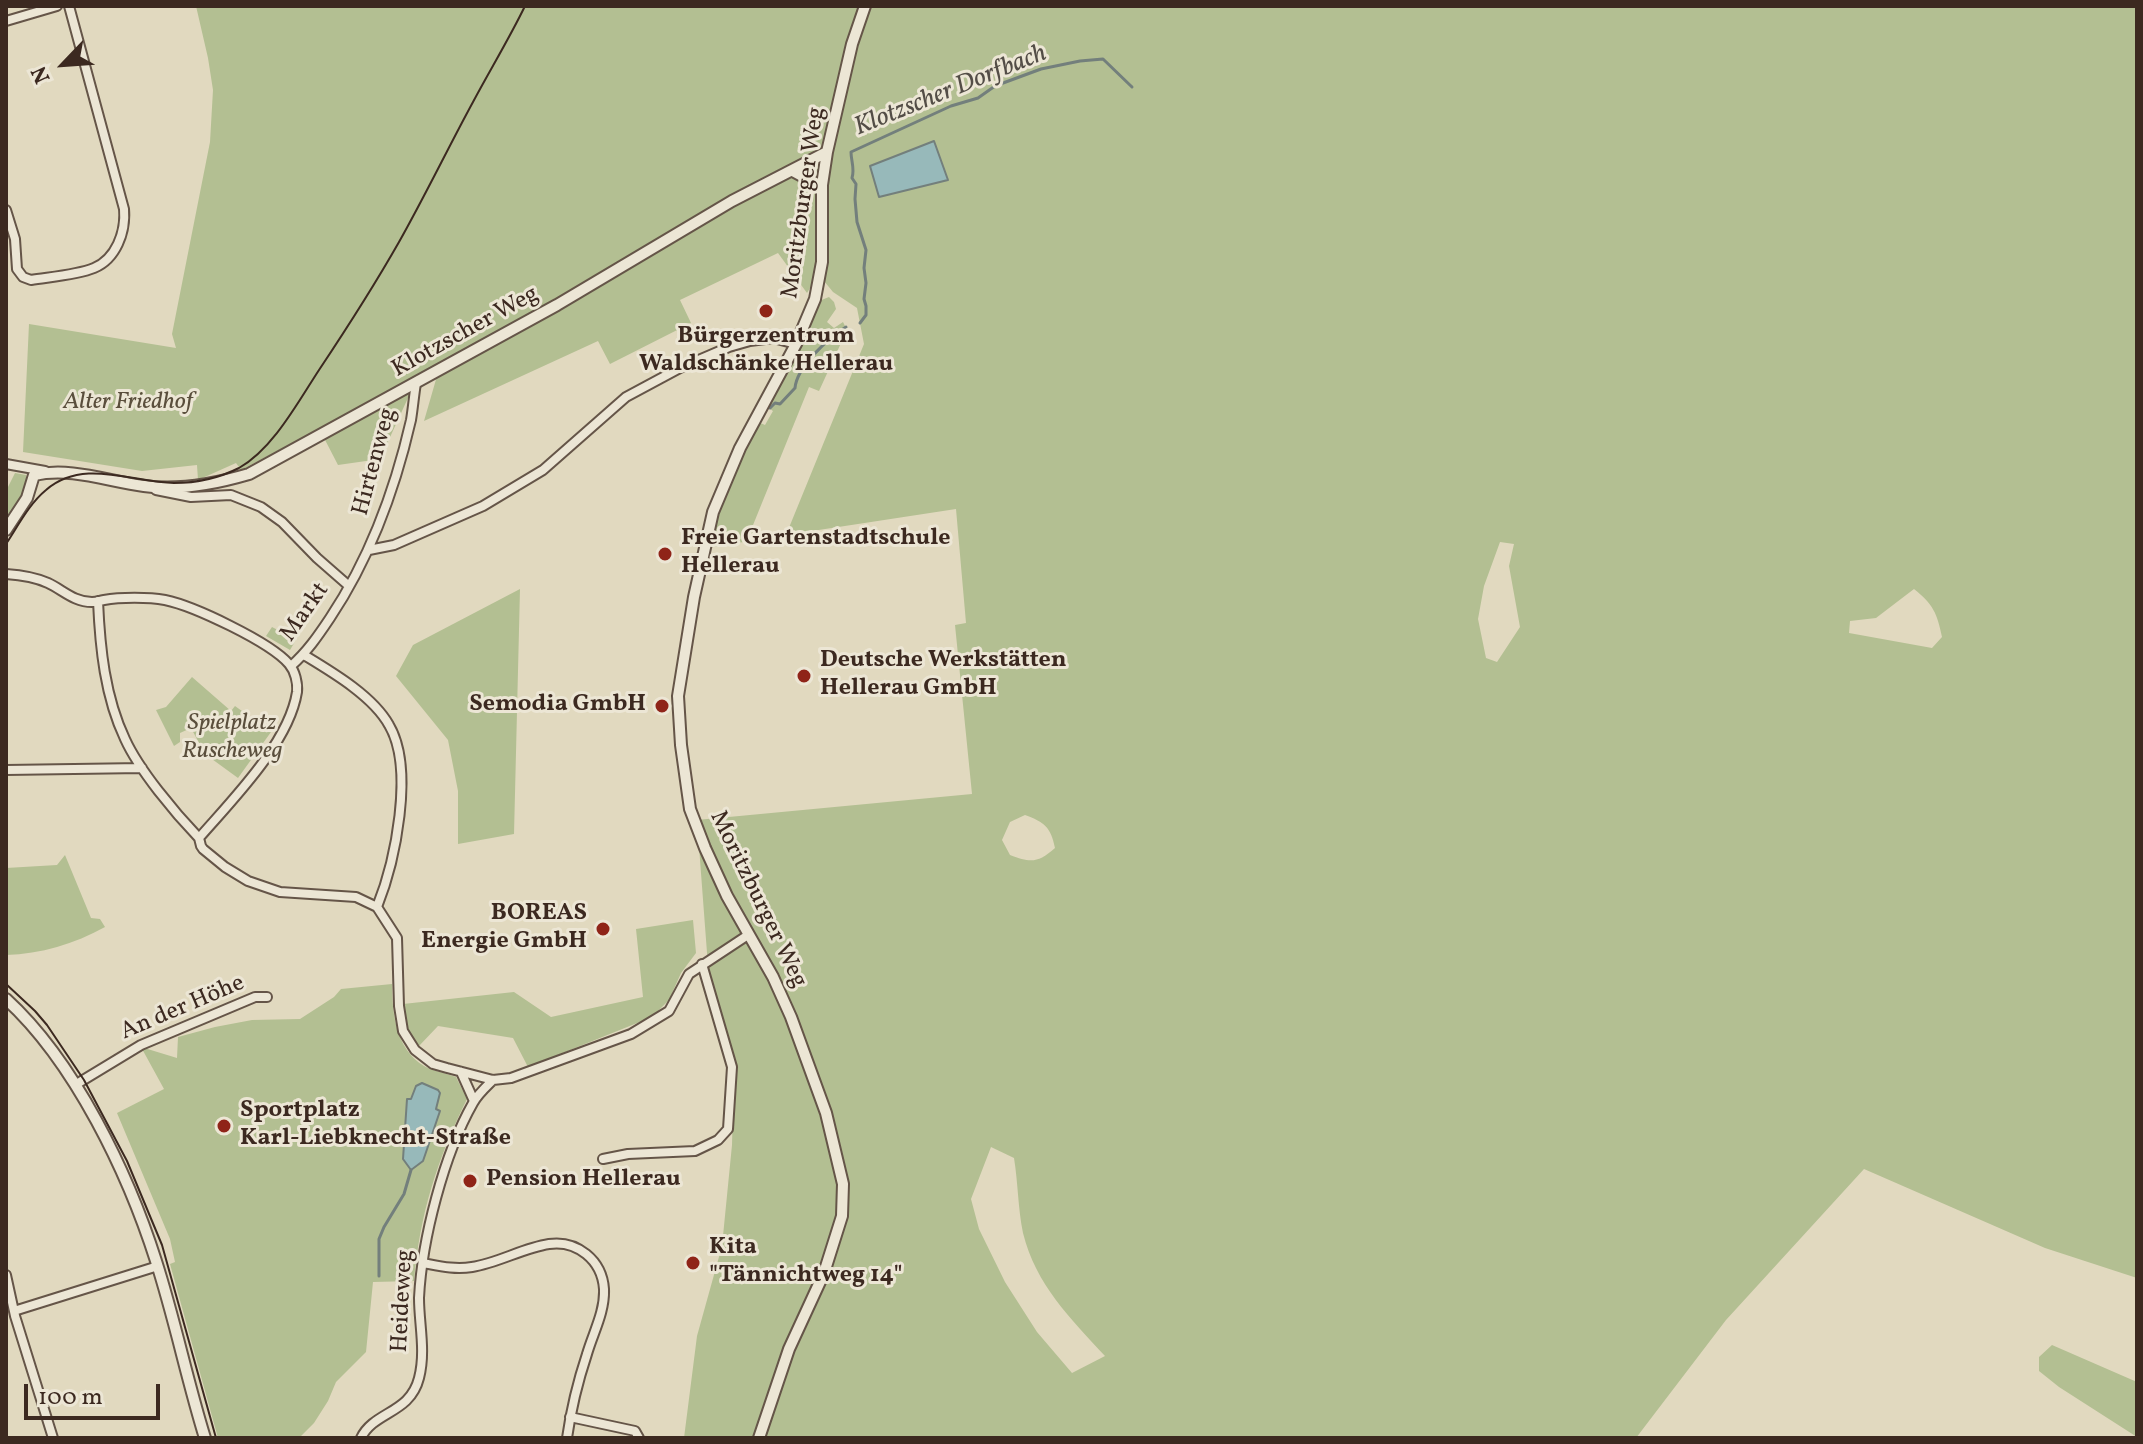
<!DOCTYPE html>
<meta charset="utf-8">
<style>
body{margin:0}
#map{position:relative;width:2143px;height:1444px;overflow:hidden;background:#e1d9bf;font-family:Vollkorn,serif}
canvas{display:block}
.frame{position:absolute;inset:0;border:8px solid #3c2920;pointer-events:none}
.north{position:absolute;left:24px;top:24px;width:80px;height:80px;-webkit-text-stroke:6px #ece6d5;paint-order:stroke;rotate:245deg;font-size:22px;font-weight:700;line-height:32px;text-align:center;color:#3c2920}
.north::after{content:'';display:block;margin:auto;width:28px;height:36px;background:#3c2920;clip-path:polygon(50% 0,100% 100%,50% 72%,0 100%)}
.scale{position:absolute;left:24px;top:1384px;width:136px;height:36px;box-sizing:border-box;border:4px solid #3c2920;border-top:0;padding-left:10px;font-size:24px;line-height:28px;white-space:nowrap;color:#3c2920;-webkit-text-stroke:6px #ece6d5;paint-order:stroke}
</style>
<div id="map">
<canvas width="2143" height="1444"></canvas>
<div class="frame"></div>
<div class="north">N</div>
<div class="scale">100 m</div>
</div>
<script>
const ctx = document.querySelector('canvas').getContext('2d');
ctx.lineJoin = 'round';
function fillPath(path, color) {
  ctx.fillStyle = color;
  ctx.fill(path, 'evenodd');
}
function trace(path, color, width, dash) {
  ctx.strokeStyle = color;
  ctx.lineWidth = width;
  ctx.lineCap = dash ? 'butt' : 'round';
  ctx.setLineDash(dash || []);
  ctx.stroke(path);
}
function label(font, color, halo, rows, align = 'center') {
  ctx.font = font + ' Vollkorn,serif';
  ctx.lineWidth = 6;
  ctx.setLineDash([]);
  ctx.textBaseline = 'middle';
  ctx.strokeStyle = halo;
  ctx.fillStyle = color;
  for (const [text, x, y, turn = 0] of rows) {
    ctx.save();
    ctx.translate(x, y);
    ctx.rotate((+turn || 0) * Math.PI / 180);
    ctx.textAlign = isNaN(turn) ? turn : align;
    if (halo) ctx.strokeText(text, 0, 0);
    ctx.fillText(text, 0, 0);
    ctx.restore();
  }
}
fillPath(new Path2D(`
 M 196,6 L 2137,6 L 2137,1278 L 2045,1248 L 1864,1169 L 1726,1320 L 1636,1438 L 684,1438 L 697,1336 L 722,1246 L 732,1145 L 734,1066 L 708,966 L 697,820 L 972,794 L 955,625 L 966,623 L 956,509 L 786,535 L 864,344 L 857,308 L 833,292 L 824,281 L 815,280 L 807,293 L 778,253 L 680,300 L 691,323 L 610,364 L 598,341 L 424,421 L 437,376 L 356,410 L 241,470 L 236,463 L 198,480 L 197,465 L 142,471 L 23,452 L 29,324 L 176,348 L 172,334 L 210,142 L 213,90 L 208,58 ZM 1500,542 L 1514,544 L 1509,566 L 1520,627 L 1497,662 L 1486,658 L 1478,619 L 1484,586 ZM 1914,589 C 1933,604 1937,613 1942,637 L 1932,648 L 1849,633 L 1850,621 L 1876,618 ZM 1025,815 C 1044,822 1051,827 1055,848 C 1038,863 1031,863 1010,855 L 1002,840 L 1010,822 ZM 991,1147 L 1014,1158 C 1018,1182 1018,1209 1023,1233 C 1036,1285 1070,1318 1105,1356 L 1072,1373 L 1037,1332 L 1005,1282 L 979,1229 L 971,1199 Z
 M 829,297 L 834,302 L 836,309 L 827,322 L 834,328 L 843,322 L 847,330 L 819,391 L 809,387 L 751,530 L 768,538 L 707,548 C 716,504 736,461 758,422 L 765,425 L 773,411 L 766,406 L 800,346 L 819,301 Z
 M 413,387 L 380,459 L 338,465 L 323,436 Z
 M 15,473 L 26,475 C 27,493 15,508 6,523 L 6,491 Z
 M 520,589 L 514,834 L 458,844 L 458,791 L 448,740 L 396,676 L 413,645 Z
 M 272,627 L 289,636 L 292,635 L 295,637 L 296,640 L 290,650 L 266,636 Z
 M 192,677 L 231,711 L 235,706 L 271,732 L 238,778 L 205,754 L 191,728 L 180,733 L 180,742 L 174,746 L 156,710 L 166,707 Z
 M 65,855 L 91,918 L 100,919 L 105,927 C 74,944 41,954 6,955 L 6,868 L 57,865 Z
 M 693,920 L 696,953 L 681,973 L 669,1000 L 652,1017 L 528,1067 L 513,1038 L 438,1026 L 419,1046 L 407,1030 L 403,1004 L 514,992 L 551,1017 L 643,997 L 636,929 Z
 M 392,984 C 392,1017 397,1054 430,1069 C 438,1072 448,1074 456,1077 L 467,1099 C 437,1160 420,1213 414,1281 L 373,1282 L 366,1352 L 336,1382 L 328,1401 L 314,1423 L 299,1438 L 218,1438 L 170,1264 L 175,1262 L 170,1239 L 117,1113 L 164,1089 L 141,1047 L 177,1058 L 178,1037 L 215,1027 L 252,1020 L 300,1019 L 334,997 L 341,989 ZM 407,1100 L 439,1110 L 423,1161 L 404,1133 Z
 M 2052,1345 L 2137,1382 L 2137,1437 L 2059,1387 L 2039,1371 L 2039,1357 Z`), '#b3bf92');
const water = new Path2D(`
 M 934,141 L 948,180 L 879,197 L 870,166 Z
 M 422,1083 L 438,1090 L 440,1093 L 436,1109 L 440,1111 L 423,1161 L 411,1170 L 403,1159 L 407,1099 L 411,1099 L 416,1086 Z`);
fillPath(water, '#97b9ba');
trace(water, '#737f7c', 2);
trace(new Path2D(`
 M 860,323 L 866,315 L 866,306 L 864,299 L 866,283 L 864,268 L 866,250 L 857,222 L 855,199 L 856,184 L 852,178 C 855,169 851,161 851,152 L 951,106 L 978,98 L 995,86 L 1041,69 L 1080,61 L 1103,59 L 1132,87
 M 770,408 L 775,403 L 780,404 L 795,388 C 797,366 829,338 846,327
 M 379,1276 L 379,1239 L 384,1227 L 404,1194 L 411,1170`), '#737f7c', 3);
const minor = new Path2D(`
 M 6,21 L 57,6
 M 6,210 L 15,239 L 17,269 L 23,277 L 31,280 C 49,277 77,275 94,268 C 116,259 126,232 124,209 L 69,6
 M 6,464 L 45,471
 M 156,490 L 191,497 L 231,495 L 261,507 L 282,522 L 317,558 L 349,586
 M 369,550 L 394,545 L 483,506 L 543,470 L 626,397 L 680,368 L 729,347 L 750,341 L 773,338 L 796,344
 M 6,574 C 20,575 35,577 48,583 C 63,590 74,602 92,602 C 98,602 98,601 104,600 C 120,597 149,597 165,600 C 194,606 270,642 289,664 C 295,671 298,683 297,692 C 289,743 232,800 199,838
 M 98,601 C 100,648 105,697 125,739 C 139,770 175,813 199,838 L 201,846 L 203,849 L 225,867 L 248,881 L 280,892 L 356,897 L 377,907 L 397,938 L 399,1006 L 403,1031 L 415,1050 L 433,1064 L 447,1068 L 493,1080 L 511,1078 L 631,1034 L 669,1011 L 689,974 L 748,935
 M 304,655 C 332,672 373,696 389,725 C 415,769 395,862 377,907
 M 291,666 C 307,652 318,636 330,618 C 370,558 395,490 411,420 C 413,408 414,395 416,383
 M 6,770 L 142,768
 M 461,1072 L 474,1101
 M 75,1085 L 141,1045 L 255,997 L 267,997
 M 603,1159 L 628,1154 L 695,1151 L 718,1140 L 728,1129 L 732,1067 L 702,964
 M 423,1263 C 439,1266 455,1270 472,1267 C 498,1263 523,1248 549,1244 C 577,1240 602,1260 604,1289 C 605,1312 593,1333 587,1354 C 578,1381 571,1410 567,1438
 M 6,1275 L 15,1316 L 53,1438
 M 14,1311 L 158,1266
 M 570,1417 L 635,1431 L 639,1438
 M 361,1438 C 374,1411 410,1414 419,1378 C 426,1351 419,1324 419,1298 C 422,1239 444,1154 473,1103 C 478,1094 486,1087 493,1080`);
const tertiary = new Path2D(`
 M 793,171 L 817,184 L 822,185
 M 6,530 L 27,498 L 34,475 C 71,467 107,481 144,486 C 179,491 215,484 249,474 L 557,305 L 732,201 L 827,152
 M 6,999 C 75,1062 128,1173 156,1261 C 175,1320 187,1380 205,1438
 M 759,1438 L 789,1349 L 824,1273 L 842,1216 L 843,1184 L 826,1113 L 791,1017 L 773,977 L 727,896 L 705,848 L 690,809 L 681,745 L 678,696 L 694,597 L 713,512 L 740,448 L 796,344 L 815,299 L 822,262 L 822,185 L 827,152 L 852,44 L 865,6`);
trace(minor, '#655548', 12);
trace(tertiary, '#655548', 14);
trace(minor, '#ece6d5', 8);
trace(tertiary, '#ece6d5', 10);
trace(new Path2D(`
 M 6,544 C 18,526 29,504 46,490 C 83,458 131,482 174,483 C 196,483 219,478 239,468 C 273,449 298,402 319,370 C 347,328 374,286 399,242 C 425,196 448,148 473,102 C 490,70 509,39 525,6
 M 6,984 L 35,1011 L 47,1025 L 84,1080 L 127,1161 L 162,1245 L 216,1438`), '#3c2920', 2);
for (const [x, y, r, color] of [
 [766,311,8,"#8f2418"],
 [665,554,8,"#8f2418"],
 [804,676,8,"#8f2418"],
 [662,706,8,"#8f2418"],
 [603,929,8,"#8f2418"],
 [224,1126,8,"#8f2418"],
 [470,1181,8,"#8f2418"],
 [693,1263,8,"#8f2418"]
]) {
  const dot = new Path2D();
  dot.arc(x, y, r, 0, 2 * Math.PI);
  ctx.fillStyle = color;
  ctx.fill(dot);
  trace(dot, '#ece6d5', 3);
}
label('24px', '#3c2920', '#ece6d5', [
 ["Moritzburger Weg",805,203,-82],
 ["Klotzscher Weg",466,333,-29],
 ["Hirtenweg",376,462,-75],
 ["Markt",306,613,-55],
 ["Moritzburger Weg",757,900,64],
 ["An der Höhe",183,1009,-23],
 ["Heideweg",404,1301,-87]
]);
label('bold 24px', '#3c2920', '#ece6d5', [
 ["Bürgerzentrum",766,338,"center"],
 ["Waldschänke Hellerau",766,366,"center"],
 ["Freie Gartenstadtschule",681,540],
 ["Hellerau",681,568],
 ["Deutsche Werkstätten",820,662],
 ["Hellerau GmbH",820,690],
 ["Semodia GmbH",646,706,"right"],
 ["BOREAS",587,915,"right"],
 ["Energie GmbH",587,943,"right"],
 ["Sportplatz",240,1112],
 ["Karl-Liebknecht-Straße",240,1140],
 ["Pension Hellerau",486,1181],
 ["Kita",709,1249],
 ["\"Tännichtweg 14\"",709,1277]
], 'left');
label('italic 24px', '#5a4e3c', '#ece6d5', [
 ["Alter Friedhof",128,404],
 ["Spielplatz",232,725],
 ["Ruscheweg",232,753]
]);
label('italic 26px', '#534d46', '#ece6d5', [
 ["Klotzscher Dorfbach",951,92,-22]
]);
</script>
